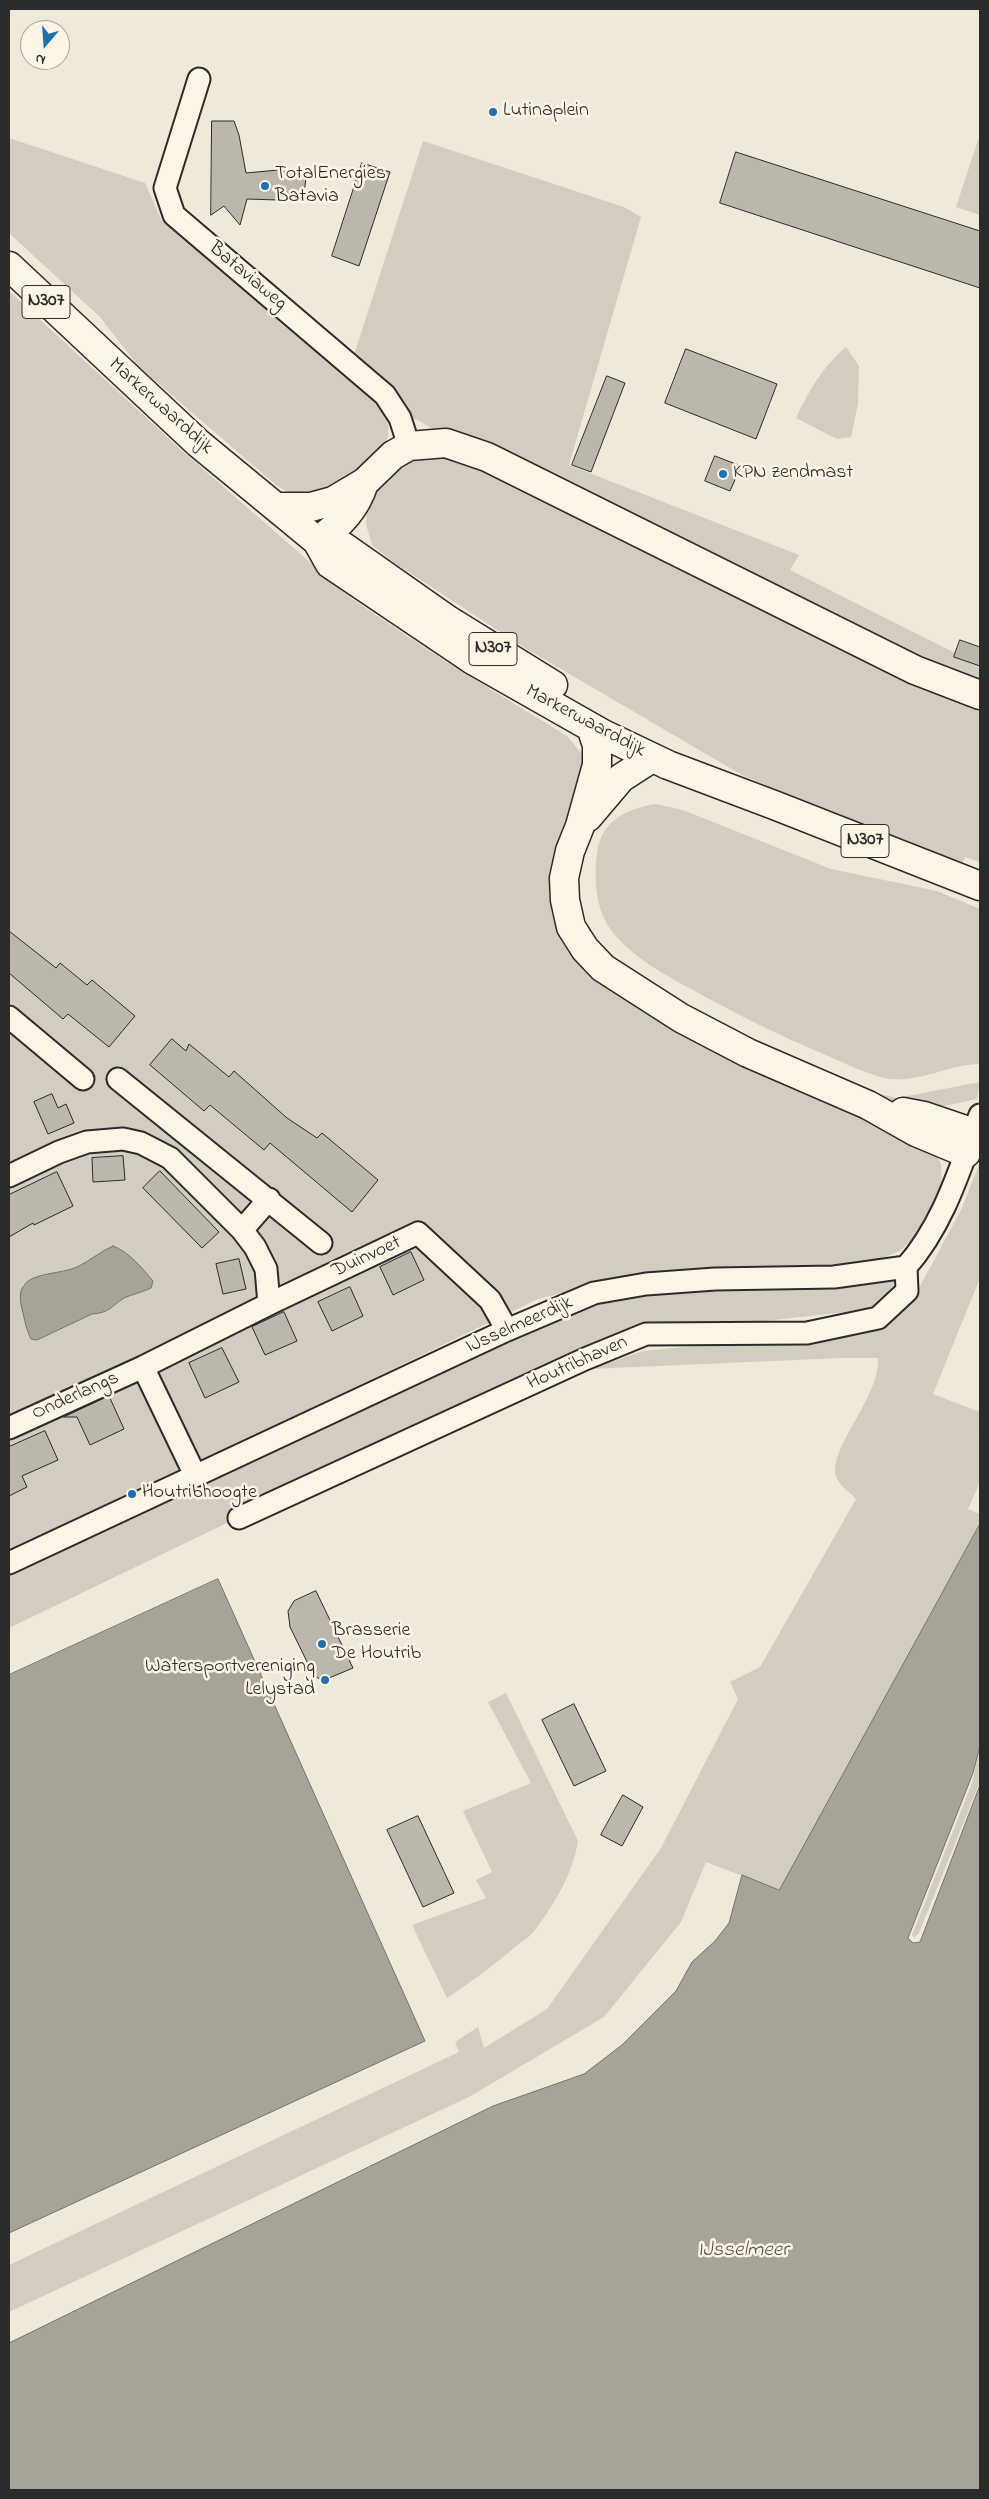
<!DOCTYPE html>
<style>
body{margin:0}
#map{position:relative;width:989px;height:2499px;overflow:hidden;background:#efe9da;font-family:"Indie Flower",sans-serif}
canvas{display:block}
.frame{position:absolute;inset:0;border:10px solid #2b2b2b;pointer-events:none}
.north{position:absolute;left:20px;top:20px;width:50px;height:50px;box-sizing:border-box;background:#fcf5e5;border:1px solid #a8a49b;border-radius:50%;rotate:198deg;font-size:14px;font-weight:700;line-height:20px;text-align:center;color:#2b2b2b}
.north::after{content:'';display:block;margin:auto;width:18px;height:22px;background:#1f6fb2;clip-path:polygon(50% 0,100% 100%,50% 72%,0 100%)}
</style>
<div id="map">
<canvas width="989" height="2499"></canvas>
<div class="frame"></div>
<div class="north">N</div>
</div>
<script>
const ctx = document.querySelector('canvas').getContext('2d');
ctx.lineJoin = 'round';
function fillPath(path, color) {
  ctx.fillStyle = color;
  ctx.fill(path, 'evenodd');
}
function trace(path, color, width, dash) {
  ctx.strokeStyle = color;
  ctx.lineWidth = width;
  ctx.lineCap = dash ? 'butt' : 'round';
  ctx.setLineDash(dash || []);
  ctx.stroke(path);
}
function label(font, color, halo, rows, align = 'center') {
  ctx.font = font + ' "Indie Flower",sans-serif';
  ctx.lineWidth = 5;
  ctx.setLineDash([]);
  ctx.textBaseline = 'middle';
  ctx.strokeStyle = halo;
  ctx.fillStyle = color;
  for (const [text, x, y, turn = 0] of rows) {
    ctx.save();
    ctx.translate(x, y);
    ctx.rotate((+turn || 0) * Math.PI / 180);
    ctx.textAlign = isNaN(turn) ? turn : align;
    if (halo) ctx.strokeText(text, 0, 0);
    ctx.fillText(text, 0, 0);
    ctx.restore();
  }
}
fillPath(new Path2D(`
 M 980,134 L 980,215 L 956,207 Z
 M 9,138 L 145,183 L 161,219 L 172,229 L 379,403 C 390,419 390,429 386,448 L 332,491 L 296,497 L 276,485 L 138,366 L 100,317 L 9,233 Z
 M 423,141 L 624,207 L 641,217 L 569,465 L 799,555 L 790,570 L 953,652 L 980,661 L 980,681 L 953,672 L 581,488 L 474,438 L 433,429 L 421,422 L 413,418 L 392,387 L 354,355 Z
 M 9,291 L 179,448 L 351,598 L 443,660 L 567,736 L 581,753 L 584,770 L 555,851 L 549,873 L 550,897 L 557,927 L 590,972 L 639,1008 L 705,1045 L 933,1148 L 941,1164 L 942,1187 L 925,1226 L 900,1251 L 858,1268 L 712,1270 L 635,1275 L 538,1299 L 9,1554 ZM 119,1248 L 138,1266 L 151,1288 C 142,1292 133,1294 124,1298 C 111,1306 109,1314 92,1314 L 37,1340 L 27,1333 L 22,1285 L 32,1279 L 79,1266 Z
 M 846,347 L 859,366 L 858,404 L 851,437 L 837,439 L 796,418 C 810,389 821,369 846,347 Z
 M 436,455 L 467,462 L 980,703 L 980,862 L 965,857 L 960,867 L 742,775 L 525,648 L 393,562 L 372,545 L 366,524 L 368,504 L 376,486 L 396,467 L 417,458 Z
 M 655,804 L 683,810 L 831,869 L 937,891 L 980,909 L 980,1064 C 948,1064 917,1085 884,1078 C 865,1073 846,1064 828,1056 C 780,1036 734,1013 689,988 C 660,972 631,956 611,930 C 595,908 594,878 597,853 C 601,821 626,809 655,804 Z
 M 980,1082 L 977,1099 L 931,1109 L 906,1106 L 851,1087 L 897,1098 Z
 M 980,1162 L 980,1278 L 933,1394 L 980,1412 L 980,1430 L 978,1435 L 980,1436 L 980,1482 L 968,1509 L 980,1514 L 980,1524 L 779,1890 L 706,1862 L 681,1922 L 604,2017 L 469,2097 L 9,2312 L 9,2265 L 459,2052 L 455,2042 L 478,2027 L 484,2048 L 547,2009 L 661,1848 L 738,1699 L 730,1682 L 760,1667 L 856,1499 C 850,1492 839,1486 836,1476 C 828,1449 881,1395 878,1358 L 841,1358 L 590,1369 L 643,1351 L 845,1331 L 880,1324 L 912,1301 L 961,1210 Z
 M 899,1276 L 885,1298 L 866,1310 L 633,1335 L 499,1392 L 9,1628 L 9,1573 L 515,1335 L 591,1304 L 635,1293 L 884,1282 Z
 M 506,1693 L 578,1841 C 573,1873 554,1905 535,1930 C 530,1937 521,1942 515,1947 C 493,1966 471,1982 447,1998 L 412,1925 L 486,1898 L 476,1880 L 492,1872 L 463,1811 L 531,1783 L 488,1702 Z
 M 980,1746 L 980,1782 L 919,1933 L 914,1938 L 912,1935 L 972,1783 Z`), '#d2cdc0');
const water = new Path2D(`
 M 113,1246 C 128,1251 143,1269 153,1281 L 151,1288 C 143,1292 133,1294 124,1298 C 111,1306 110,1313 92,1314 L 37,1340 L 31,1339 C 26,1330 25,1320 22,1309 C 11,1268 55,1278 79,1266 C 91,1260 101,1251 113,1246 Z
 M 980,1524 L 980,1746 L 973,1773 L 908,1938 L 913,1943 L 920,1942 L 980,1785 L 980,2490 L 9,2490 L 9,2343 L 493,2106 L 584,2074 L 622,2045 L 676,1991 L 692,1962 L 715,1941 L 729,1923 L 742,1875 L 779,1890 Z
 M 218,1579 L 425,2041 L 9,2233 L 9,1675 Z`);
fillPath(water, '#a6a399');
trace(water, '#75736d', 1);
const building = new Path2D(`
 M 212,121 L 234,121 L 239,135 L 246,173 L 278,170 L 297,174 L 306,178 L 304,193 L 278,200 L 247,199 L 240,225 L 224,206 L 211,215 Z
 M 736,152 L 980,231 L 980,288 L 720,203 Z
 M 362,163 L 390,172 L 359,266 L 332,256 Z
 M 686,349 L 777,384 L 756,439 L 665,403 Z
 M 607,376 L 625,383 L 591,472 L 572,465 Z
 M 715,456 L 741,466 L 730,491 L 705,481 Z
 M 960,640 L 980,647 L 980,666 L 954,657 Z
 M 9,931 L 56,968 L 60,963 L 87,985 L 92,980 L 135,1016 L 109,1047 L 68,1014 L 63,1019 L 9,973 Z
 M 172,1039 L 186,1051 L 189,1044 L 229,1077 L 234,1071 L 287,1118 L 317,1138 L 322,1133 L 378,1180 L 352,1212 L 270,1143 L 264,1150 L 210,1105 L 204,1111 L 150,1065 Z
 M 52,1094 L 58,1108 L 66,1104 L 74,1123 L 48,1134 L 34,1102 Z
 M 123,1156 L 125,1180 L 93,1182 L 92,1158 Z
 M 160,1171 L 219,1232 L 202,1248 L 143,1188 Z
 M 57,1172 L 73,1206 L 34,1225 L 33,1223 L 9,1237 L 9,1195 Z
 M 411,1252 L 424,1280 L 393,1295 L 380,1267 Z
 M 239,1259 L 246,1289 L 223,1294 L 216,1264 Z
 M 350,1287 L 363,1316 L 332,1331 L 318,1302 Z
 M 284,1312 L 297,1341 L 265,1355 L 252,1327 Z
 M 222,1348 L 239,1382 L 205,1398 L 189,1363 Z
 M 109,1396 L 124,1429 L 90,1445 L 77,1417 L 64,1417 Z
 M 45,1431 L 58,1460 L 22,1476 L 27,1487 L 9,1496 L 9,1447 Z
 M 316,1591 L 353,1668 L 322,1681 L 313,1674 L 290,1627 L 288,1611 L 294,1601 Z
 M 574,1704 L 606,1771 L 574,1786 L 542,1720 Z
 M 623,1795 L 643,1807 L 622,1846 L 601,1835 Z
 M 418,1816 L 454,1893 L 423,1907 L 387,1830 Z`);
fillPath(building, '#bcb7ac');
trace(building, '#2b2b2b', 1);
const minor = new Path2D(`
 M 199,79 L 165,188 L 174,215 L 385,395 L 400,418 L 409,446
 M 9,1017 L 83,1079
 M 118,1079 L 321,1243
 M 9,1176 L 59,1152 L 87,1142 L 123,1139 L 141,1143 L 170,1158 L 242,1230 L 255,1247 L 266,1269 L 269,1304 L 418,1233 L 490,1300 L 507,1330
 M 242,1230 L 269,1199
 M 143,1367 L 195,1475
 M 9,1428 L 143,1367 L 269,1304
 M 239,1518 L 585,1359 L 646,1334 L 807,1333 L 878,1318 L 907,1291 L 906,1267
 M 9,1563 L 507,1330 L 594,1293 L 646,1284 L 715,1279 L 834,1277 L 906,1267 C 944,1224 960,1168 980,1115`);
const major = new Path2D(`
 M 9,266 L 198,443 L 317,541 L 330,564 L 471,659 L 603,734 L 668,765 L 774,805 L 980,886
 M 279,507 L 311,507 L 333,501 L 365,482 L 393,455 L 409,446 L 446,443 L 487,457 L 915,670 L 980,695
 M 317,541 L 344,547 L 448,620 L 553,685
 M 317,541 C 340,525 356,509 364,483
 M 591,727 L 597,745 L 597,765 L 580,826 L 570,851 L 564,878 L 565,900 L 571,927 L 585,949 L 603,968 L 681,1018 L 748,1053 L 868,1105 L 916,1132 L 966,1153
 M 588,817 L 621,778 L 652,758
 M 903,1112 L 924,1116 L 974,1133`);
trace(minor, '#2b2b2b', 25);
trace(major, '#2b2b2b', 31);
trace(minor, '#fcf5e5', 21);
trace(major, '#fcf5e5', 28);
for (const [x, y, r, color] of [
 [493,112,5,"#1f6fb2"],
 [265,186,5,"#1f6fb2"],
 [723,474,5,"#1f6fb2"],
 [132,1494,5,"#1f6fb2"],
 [322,1644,5,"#1f6fb2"],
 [325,1680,5,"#1f6fb2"]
]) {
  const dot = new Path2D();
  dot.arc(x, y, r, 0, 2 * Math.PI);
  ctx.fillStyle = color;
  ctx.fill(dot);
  trace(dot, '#fcf5e5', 2);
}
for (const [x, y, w] of [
 [46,302,48],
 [493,649,48],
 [865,841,48]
]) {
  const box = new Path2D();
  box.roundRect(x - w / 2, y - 16.5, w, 33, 4);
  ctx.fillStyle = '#fcf5e5';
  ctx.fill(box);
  trace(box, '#2b2b2b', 1);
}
label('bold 19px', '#2b2b2b', null, [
 ["N307",46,302],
 ["N307",493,649],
 ["N307",865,841]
]);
label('20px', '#2b2b2b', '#fcf5e5', [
 ["Lutinaplein",503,112],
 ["TotalEnergies",275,175],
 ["Batavia",275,198],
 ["KPN zendmast",733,474],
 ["Houtribhoogte",142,1494],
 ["Brasserie",332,1632],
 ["De Houtrib",332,1655],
 ["Watersportvereniging",315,1668,"right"],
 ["Lelystad",315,1691,"right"]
], 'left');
label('20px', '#2b2b2b', '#fcf5e5', [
 ["Bataviaweg",247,277,40],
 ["Markerwaarddijk",160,407,42],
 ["Markerwaarddijk",585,722,28],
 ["Duinvoet",367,1258,-25],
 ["IJsselmeerdijk",520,1326,-24],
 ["Houtribhaven",578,1364,-24],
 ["Onderlangs",76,1397,-24]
]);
label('italic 21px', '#565552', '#fcf5e5', [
 ["IJsselmeer",743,2252]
]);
</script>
